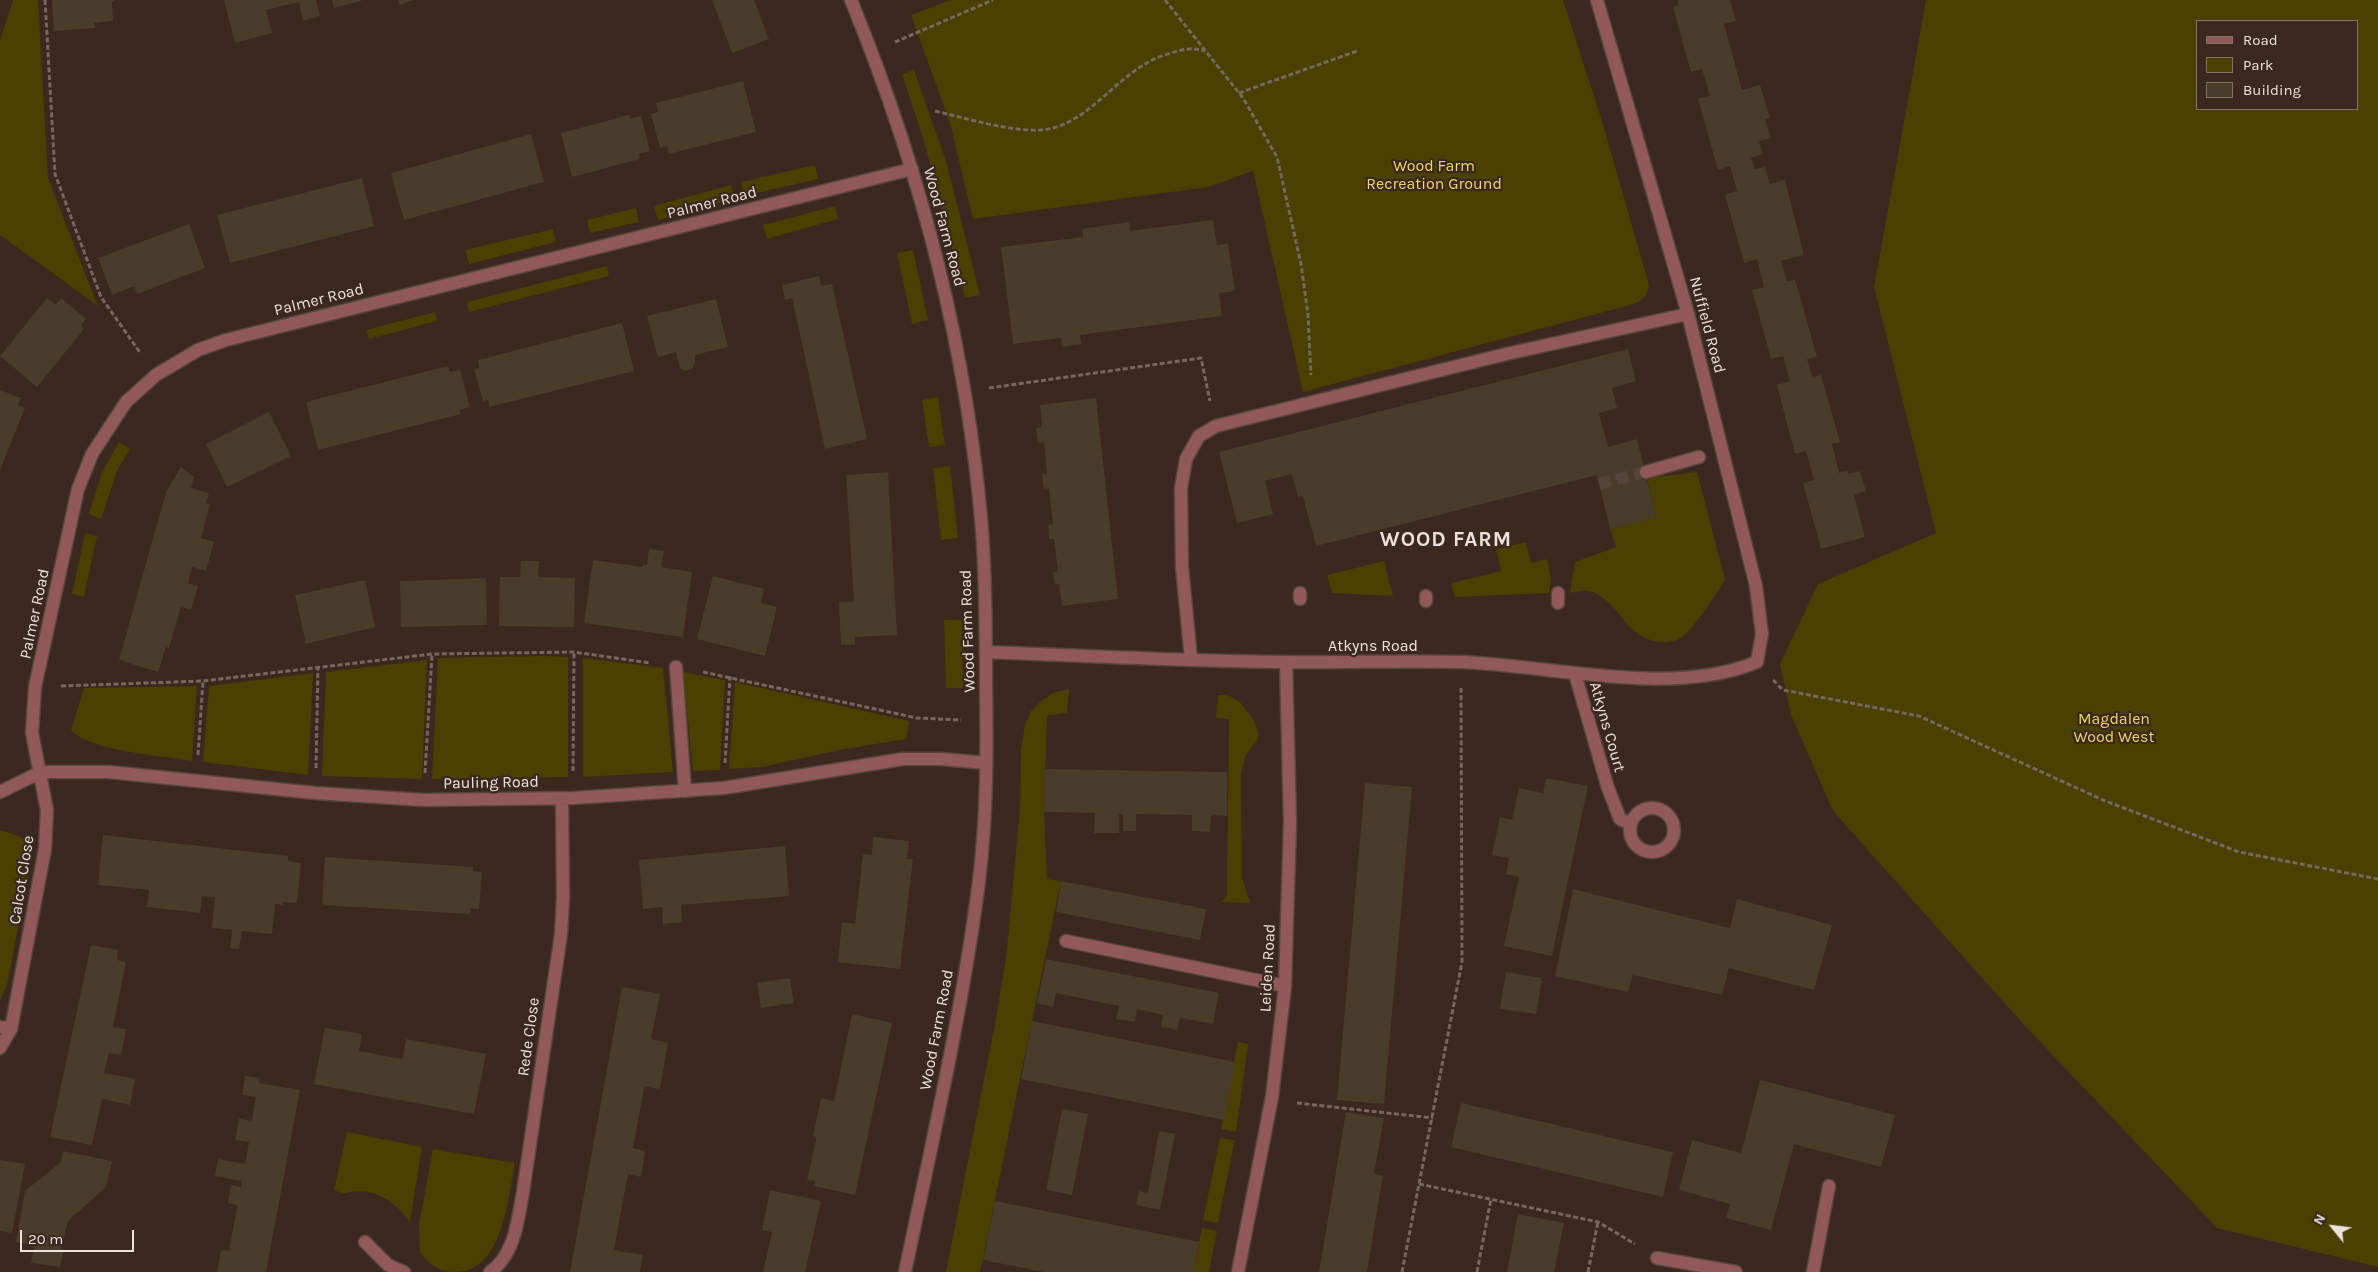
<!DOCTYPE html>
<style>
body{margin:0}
#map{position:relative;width:2378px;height:1272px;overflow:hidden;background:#3b281f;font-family:Karla,sans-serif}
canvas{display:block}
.legend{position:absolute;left:2196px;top:20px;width:162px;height:90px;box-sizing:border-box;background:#3b281f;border:1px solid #83726a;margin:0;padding:6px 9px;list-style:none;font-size:15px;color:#eee1db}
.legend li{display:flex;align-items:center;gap:10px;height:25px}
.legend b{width:25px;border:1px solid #83726a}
.north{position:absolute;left:2308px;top:1202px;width:50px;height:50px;-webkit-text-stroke:4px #3b281f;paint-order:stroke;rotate:299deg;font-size:14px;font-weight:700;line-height:20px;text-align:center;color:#eee1db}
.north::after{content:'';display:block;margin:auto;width:18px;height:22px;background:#eee1db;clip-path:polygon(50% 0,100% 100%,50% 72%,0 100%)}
.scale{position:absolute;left:20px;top:1230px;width:114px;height:22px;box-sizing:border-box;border:2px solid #eee1db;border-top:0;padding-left:6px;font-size:15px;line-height:18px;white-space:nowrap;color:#eee1db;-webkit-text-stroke:4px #3b281f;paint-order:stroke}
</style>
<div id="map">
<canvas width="2378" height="1272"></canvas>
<ul class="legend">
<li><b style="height:6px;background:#91595a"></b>Road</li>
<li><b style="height:14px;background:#494001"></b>Park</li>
<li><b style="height:14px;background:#493c2b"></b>Building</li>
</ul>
<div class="north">N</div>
<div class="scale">20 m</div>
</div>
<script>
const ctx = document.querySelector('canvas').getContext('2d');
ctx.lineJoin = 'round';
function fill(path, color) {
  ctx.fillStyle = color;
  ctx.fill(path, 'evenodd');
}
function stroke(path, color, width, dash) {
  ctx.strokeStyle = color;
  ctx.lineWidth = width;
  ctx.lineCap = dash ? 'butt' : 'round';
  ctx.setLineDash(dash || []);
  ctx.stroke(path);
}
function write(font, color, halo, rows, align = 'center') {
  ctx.font = font + ' Karla,sans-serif';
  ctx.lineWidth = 4.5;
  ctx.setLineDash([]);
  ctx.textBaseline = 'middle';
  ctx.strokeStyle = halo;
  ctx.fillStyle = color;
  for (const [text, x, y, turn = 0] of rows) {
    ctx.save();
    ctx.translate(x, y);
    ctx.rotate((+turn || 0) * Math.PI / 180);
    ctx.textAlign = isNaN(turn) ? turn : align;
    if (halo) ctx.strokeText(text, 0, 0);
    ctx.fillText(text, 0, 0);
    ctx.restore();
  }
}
fill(new Path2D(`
 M13,0h25l10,178 50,128 -98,-71v-194z
 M951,0h612l39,121 47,164c-2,13 -7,16 -19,20l-327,87 -50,-221 -45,16 -235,32 -23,-96 -39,-108z
 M1926,0h452v1267l-161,-39 -192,-202 -192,-215 -42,-96 -11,-51 38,-80 118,-51 -62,-246zM2357,21v88h-160v-88z
 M914,70l32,91 34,134 -15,3 -41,-157 -22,-67z
 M815,165l3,14 -74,17 -3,-14z
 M731,185l4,14 -77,21 -4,-14z
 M835,206l3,13 -71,20 -4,-14z
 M636,208l3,14 -49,11 -3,-13z
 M553,229l3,13 -87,22 -4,-14z
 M913,250l15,70 -16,4 -15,-71z
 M607,266l2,10 -140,36 -2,-10z
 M435,312l2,9 -68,18 -3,-9z
 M938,397l7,48 -16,2 -7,-47z
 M119,442l11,7 -13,22 -16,48 -12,-5 13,-42z
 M950,466l8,72 -17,2 -8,-72z
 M1697,472l28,107c-6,12 -34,53 -44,59 -16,9 -36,3 -49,-9 -13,-13 -24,-33 -43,-38 -6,-1 -14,1 -19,2l5,-31 41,-15 -6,-18 46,-12 -9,-39z
 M85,533l12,3 -13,61 -12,-3z
 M1526,542l5,21 16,-4 4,19 -2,15 -94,4 -4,-14 50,-12 -5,-22z
 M1384,561l9,35 -61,-3 -5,-18z
 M944,620h18l1,68h-17z
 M544,656l24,1v120l-136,2 6,-121z
 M583,658l80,10 10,104 -90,5z
 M427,660l-5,119 -100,-3 4,-104z
 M683,672l42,8 -5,90 -27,1z
 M313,673l-5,102 -105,-13 6,-76z
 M735,682l174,39 -3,18 -67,11 -77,17 -33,2z
 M197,686l-5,75c-28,-5 -103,-10 -121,-31l13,-42z
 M1069,689l-2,24 -20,2 -3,97 3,67 14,2 -81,391h-34l49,-248 11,-66 14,-149 1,-59 4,-26 6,-13 10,-10 12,-8z
 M1218,695h10l12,7 14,18 4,12v7l-12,16 -5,18 1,105 8,25 -28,-1 5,-8 2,-175 -13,-1z
 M0,830c21,6 32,9 31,32l-24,123 -7,15z
 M1238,1042l10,2 -12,88 -15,-3z
 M347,1132l75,15 -12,75c-16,-22 -40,-37 -67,-28l-9,-4z
 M1220,1138l15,2 -17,83 -15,-3z
 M433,1149l82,14c-7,35 -12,109 -60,109 -16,0 -25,-7 -35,-19l-1,-29z
 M1202,1228l15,3 -8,41h-16z`), '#494001');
fill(new Path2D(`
 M52,0h63l-3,2 1,19 -19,2 1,5 -41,3z
 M224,0h92l4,16 -17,5 -4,-19 -33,8 6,23 -37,10z
 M332,0h29v1l-27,7z
 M398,0h16l-14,5z
 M712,0h42l15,39 -37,14z
 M1678,0h52l6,21 -12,3 18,66 18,-5 10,33 -5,1 6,19 -12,3 4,13 -12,4 4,11 10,-2 5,17 15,-4 19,75 -23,6 6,21 8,-3 22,78 -10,2 5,18 9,-2 19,67 -8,2 7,29 8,-3 1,4 12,-3 6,20 -12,4 11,42 -44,12 -18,-66 11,-3 -8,-29 -11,3 -18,-69 13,-4 -7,-25 -12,3 -19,-69 12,-3 -7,-28 -13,4 -19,-68 12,-4 -7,-25 -12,4 -20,-71 12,-3 -8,-27 -11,3 -18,-65 6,-2z
 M743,81l13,51 -87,22 -2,-8 -7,2 -9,-34 7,-2 -2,-9z
 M629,115l1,4 11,-3 9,35 -11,3 1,5 -68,18 -11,-44z
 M531,134l13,48 -140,38 -13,-47z
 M362,178l12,48 -144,37 -13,-48z
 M1213,220l4,25 11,-2 7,48 -16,2 3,23 -142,19 1,9 -19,3 -1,-9 -48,6 -12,-97 82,-10 -1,-8 47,-7 1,9z
 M189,224l16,44 -68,26 -3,-8 -22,9 -14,-37z
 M819,276l2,10 11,-2 35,155 -42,10 -33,-151 -7,2 -3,-15z
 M47,298l9,7 5,-7 25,21 -5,6 3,4 -47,58 -37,-31z
 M716,299l12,48 -33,8v8l-3,6 -6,2 -6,-3 -4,-16 -18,5 -11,-41z
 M622,323l12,48 -145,36 -1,-7 -5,1 -9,-32 5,-1 -1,-8z
 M1628,349l8,32 -24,7 5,20 -18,5 9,34 29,-8 19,78 -46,12 -13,-54 -281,71 -13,-50 -5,1 -6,-23 -27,7 8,33 -36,9 -18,-71z
 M448,366l2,6 10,-2 10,37 -11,3 2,4 -143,36 -12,-48z
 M0,390l21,8 -3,7 7,3 -25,62z
 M1096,398l22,201 -56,7 -3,-22 -4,1 -2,-13 5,-1 -4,-32h-5l-1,-14 5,-1 -4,-36 -5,1 -2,-15h5l-3,-32 -6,1 -2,-15 6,-1 -2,-22z
 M269,412l22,44 -64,31 -21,-43z
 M181,467l13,10 -3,11 18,5 -3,10 4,1 -9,34 13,4 -8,29 -14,-4 -4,16 10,3 -7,24 -10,-3 -12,41 -3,-1 -8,25 -39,-12 47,-168z
 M888,472l9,163 -42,2v8h-14l-2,-43 15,-1 -8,-126z
 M649,549l15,2 -3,16 31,5 -9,65 -99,-14 9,-63 49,7 1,-2h4z
 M521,561h18l-1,16 37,1 -1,49 -75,-1 1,-49h20z
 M713,576l51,13 -3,14 16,4 -12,49 -68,-17z
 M486,578l1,47 -86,2 -1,-46z
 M365,580l10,47 -69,17 -11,-49z
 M1045,769l182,3v44l-16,-1 -1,17 -18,-1v-16l-56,-1v17h-13v-17h-4v19h-25l1,-20 -51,-1z
 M1546,778l42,8 -36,170 -48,-10 15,-69 -13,-3 3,-16 -17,-3 8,-38 12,3 7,-32 24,5z
 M1365,783l47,4 -28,317 -47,-4z
 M103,835l185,21v5l13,2 -4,40 -14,-1v3l-8,-1 -3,30 -30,-3 -3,18 -9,-1 2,-18 -20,-2 3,-30 -13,-2 -2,17 -53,-6 2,-17 -51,-5z
 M873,837l36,4 -2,18h6l-13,110 -62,-7 4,-40 13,2 8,-70 9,1z
 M785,846l4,50 -108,9 1,17 -19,2 -1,-17 -19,2 -4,-49z
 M325,857l148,10v4l9,1 -3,37 -9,-1v6l-148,-9z
 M1061,881l145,28 -6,31 -144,-28z
 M1573,889l157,39 7,-29 95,26 -18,65 -85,-22 -7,27 -89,-20 -5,17 -73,-16z
 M91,945l27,5 -1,10 9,2 -13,65 13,2 -5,26 -12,-2 -5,20 31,6 -5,26 -28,-6 -10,46 -42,-8z
 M1046,959l173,34 -6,31 -33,-6 -3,12 -16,-3 2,-12 -26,-6 -2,13 -19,-3 3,-13 -63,-13 -3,14 -16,-4z
 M1506,972l36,6 -6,36 -36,-5z
 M790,978l4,25 -33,5 -4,-25z
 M622,987l38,7 -9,45 17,4 -8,46 -15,-3 -1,3 -11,59 12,3 -4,26 -13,-3 -14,76 29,5 -3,17h-70z
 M852,1014l40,9 -37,172 -41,-9 1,-5 -8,-1 9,-40v-3l-3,-1 8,-38 13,3z
 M1032,1021l203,41 -11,58 -203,-41z
 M325,1028l37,6 -3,17 44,8 3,-20 80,15 -12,60 -160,-30z
 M245,1076l15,2 -1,5 41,7 -34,182h-49l4,-22 8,1 8,-43v-3l-9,-2 3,-18 10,2 1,-6 -27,-5 3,-17 27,5 4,-22 -14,-2 4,-22 13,3 4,-24 -14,-2z
 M1760,1080l135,35 -14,52 -87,-23 -23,86 -45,-12 4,-14 -51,-14 13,-50 49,13z
 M1461,1103l212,49 -10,45 -212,-50z
 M1062,1109l26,5 -16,81 -26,-5z
 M1346,1112l38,6 -10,56 9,1 -16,97h-48z
 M1159,1131l16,3 -15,76 -24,-5 3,-14 9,2z
 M63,1151l49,10 -6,26 -38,34 -7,28h3l-4,18 -29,-4 3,-18 -18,-3 9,-51 36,-29z
 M0,1160l25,4 -13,69 -12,-2z
 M770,1190l51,11 -16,71h-42l9,-40 -10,-2z
 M995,1201l204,41 -6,30h-149l-61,-12z
 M1518,1214l46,9 -10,49h-47z`), '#493c2b');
stroke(new Path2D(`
 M1599,484l47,-12`), '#56443b', 12, [12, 6]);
const lane = new Path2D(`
 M1191,659l-9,-92 -1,-79 5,-29 13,-23 17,-10 290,-72 182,-40
 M676,667l9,124
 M1608,788l12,31 10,5
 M1630 830a22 22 0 1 1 44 0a22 22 0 1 1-44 0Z
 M1066,941l219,45
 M0,1027l11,2
 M1813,1272l16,-86`);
const street = new Path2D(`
 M851,0c69,169 116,348 131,530 4,51 4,104 4,156 1,65 1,131 -7,195 -17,132 -47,261 -74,391
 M1646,472l53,-15
 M1300,593v6
 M1426,601v-5
 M1558,603v-10
 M986,652c100,4 200,9 299,10 59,1 117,-2 175,0 91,3 210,36 297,0l5,-28 -6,-48 -68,-272 -91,-314
 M1575,674l33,114
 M0,792l41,-20h68l206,21 109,7 150,-2 150,-10 179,-29h38l45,4
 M0,1048l11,-19 34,-180 2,-39 -15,-77 3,-46 43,-198 14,-35 34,-52 30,-27 42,-25 28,-10 686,-171
 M365,1242l23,23 16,7
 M1657,1258l79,14
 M490,1272c25,-17 28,-53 33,-80l38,-258 2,-35 -1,-101
 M1238,1272l34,-175 13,-111 5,-163 -4,-161`);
stroke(lane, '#58463d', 15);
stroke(street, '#58463d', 15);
stroke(new Path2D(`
 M45,0l10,174 46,123 40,57
 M1165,0l78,98 34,59 24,107 7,51 3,60
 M895,42l98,-42
 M1239,93l118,-42
 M935,111c30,7 76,21 106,19 51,-4 78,-64 130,-77 12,-4 22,-6 34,-2
 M989,388l212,-30 9,43
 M703,672l214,46 44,2
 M1773,680l10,10 136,26 184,84 136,52 139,27
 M61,686l142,-5 229,-27 142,-2 76,11
 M198,755l5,-74
 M725,763l5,-87
 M316,768l2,-102
 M573,771l1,-119
 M425,773l7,-119
 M1297,1103l136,15
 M1419,1184l179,38 37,22
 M1402,1272l60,-310 -1,-274
 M1477,1272l14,-73
 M1588,1272l10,-50`), '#78675f', 3, [5, 2.5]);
stroke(lane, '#91595a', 12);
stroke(street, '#91595a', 12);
write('16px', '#ebd666', '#3b281f', [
 ["Wood Farm",1434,166],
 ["Recreation Ground",1434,184],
 ["Magdalen",2114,719],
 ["Wood West",2114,737]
]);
write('16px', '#eee1db', '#3b281f', [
 ["Palmer Road",712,203,-14],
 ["Wood Farm Road",944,227,75],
 ["Palmer Road",319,300,-14],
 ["Nuffield Road",1707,325,75],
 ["Palmer Road",35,614,-78],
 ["Wood Farm Road",968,631,-92],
 ["Atkyns Road",1373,646],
 ["Atkyns Court",1607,727,74],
 ["Pauling Road",491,783,-1],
 ["Calcot Close",22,880,-81],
 ["Leiden Road",1268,968,-87],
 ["Wood Farm Road",937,1030,-79],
 ["Rede Close",529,1037,-82]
]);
ctx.letterSpacing = '1px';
write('bold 21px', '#eee1db', '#3b281f', [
 ["WOOD FARM",1446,540]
]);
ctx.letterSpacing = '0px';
</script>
